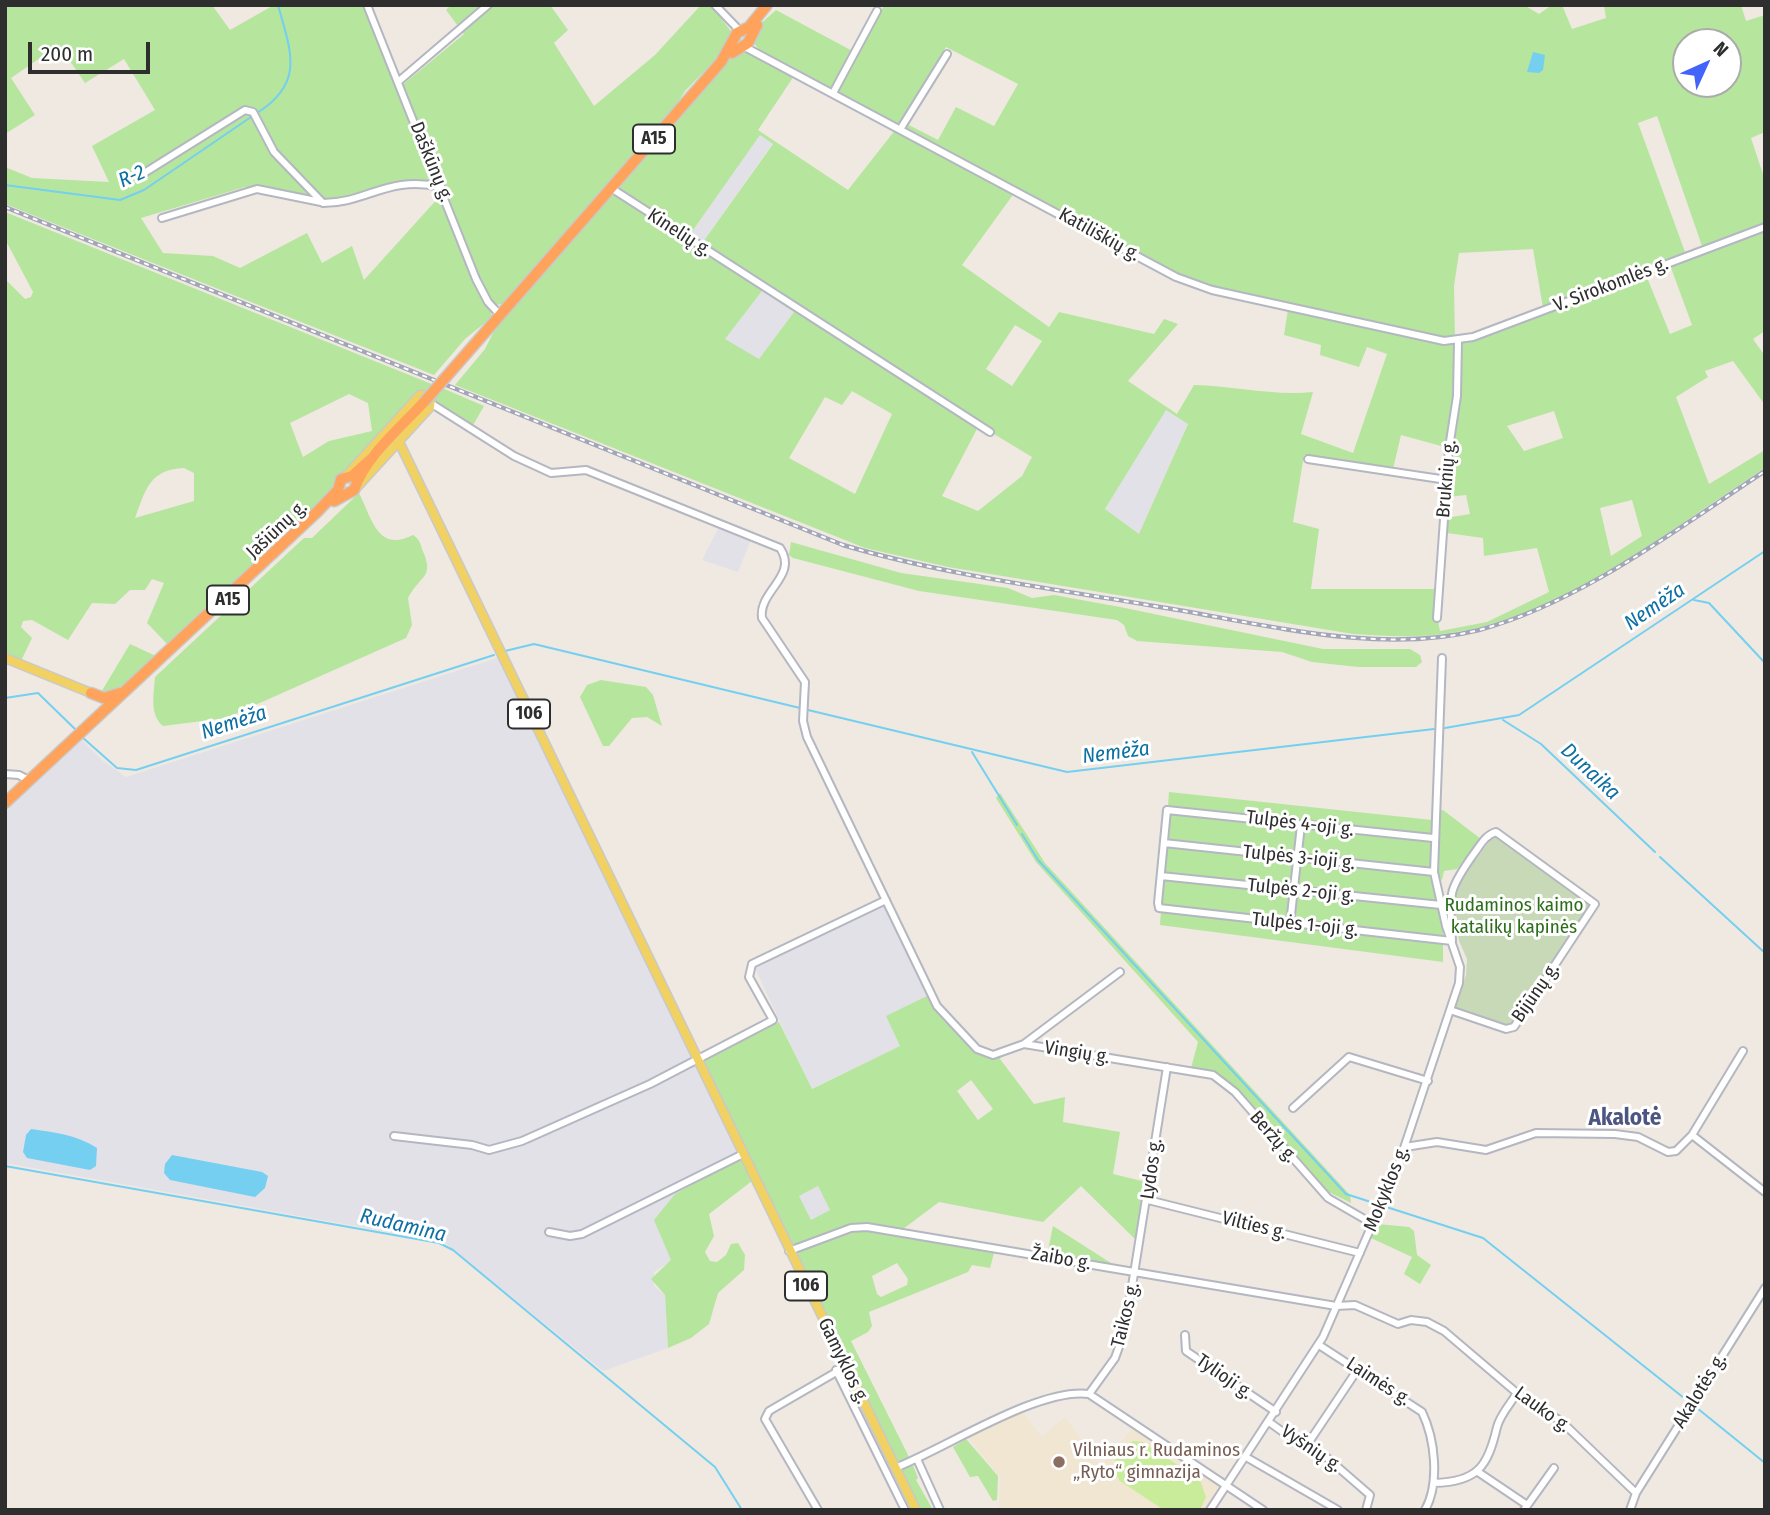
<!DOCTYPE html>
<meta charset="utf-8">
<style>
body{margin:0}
#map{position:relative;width:1770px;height:1515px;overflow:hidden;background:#efe9e1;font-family:"Fira Sans Condensed",sans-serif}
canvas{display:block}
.frame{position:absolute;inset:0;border:7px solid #2e2e2e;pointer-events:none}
.north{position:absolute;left:1672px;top:28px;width:70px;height:70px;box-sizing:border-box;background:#fff;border:2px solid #ababab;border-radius:50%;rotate:45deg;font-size:19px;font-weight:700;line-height:28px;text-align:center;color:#2e2e2e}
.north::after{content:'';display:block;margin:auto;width:24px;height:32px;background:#4264fb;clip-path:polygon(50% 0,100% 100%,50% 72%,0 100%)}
.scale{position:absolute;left:28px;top:42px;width:122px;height:32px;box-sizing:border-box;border:4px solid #2e2e2e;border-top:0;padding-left:9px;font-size:21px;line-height:24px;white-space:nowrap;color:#2e2e2e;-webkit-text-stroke:5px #fff;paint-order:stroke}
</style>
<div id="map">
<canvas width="1770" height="1515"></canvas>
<div class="frame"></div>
<div class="north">N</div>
<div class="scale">200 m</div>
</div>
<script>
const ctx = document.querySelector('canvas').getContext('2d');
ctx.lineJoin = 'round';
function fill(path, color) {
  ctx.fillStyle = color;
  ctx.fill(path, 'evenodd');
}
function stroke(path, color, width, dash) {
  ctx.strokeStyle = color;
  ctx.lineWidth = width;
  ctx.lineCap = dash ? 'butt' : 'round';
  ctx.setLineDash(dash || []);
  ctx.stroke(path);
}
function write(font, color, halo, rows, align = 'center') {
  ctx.font = font + ' "Fira Sans Condensed",sans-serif';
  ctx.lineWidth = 6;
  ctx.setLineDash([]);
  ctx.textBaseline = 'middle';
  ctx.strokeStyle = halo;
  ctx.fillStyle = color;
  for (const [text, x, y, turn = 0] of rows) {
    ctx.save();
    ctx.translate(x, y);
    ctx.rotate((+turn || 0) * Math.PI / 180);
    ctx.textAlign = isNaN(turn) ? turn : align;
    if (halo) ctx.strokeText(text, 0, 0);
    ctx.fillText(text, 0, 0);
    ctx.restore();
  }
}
fill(new Path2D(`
 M760,134l13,9 -70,99 -13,-8z
 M762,291l32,21 -35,48 -35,-21z
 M1166,409l22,14 -48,112 -35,-26z
 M722,521l32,11 -16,40 -36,-12z
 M500,657l240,501 -65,36 -4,67 -17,11v14l11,9 3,53 -65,23 -159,-129 -439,-79v-352l77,-71 20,20 24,17z
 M884,904l45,91 -28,51 -90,43 -56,-121z
 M818,1186l13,25 -20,9 -13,-24z`), '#e3e1e8');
fill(new Path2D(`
 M1022,1411l20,26 23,-20 36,49 33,-40 87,58 1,5 -15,21h-151l-4,-3 -53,3 1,-33 -32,-40z`), '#f0e6d1');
fill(new Path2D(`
 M5,5h207l18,25 44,-25h90l36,82 64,-53 -18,-24 5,-5h99l18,25 -14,13 40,63 61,-51 46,-50h10l22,29 -2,10 -46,47 -10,16 -172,197 -9,1 -4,5 2,7 -27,22 -31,36 -429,-171v-37l27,11 77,4 -17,-36 63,-36 -31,-51 -39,24 -26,-38 -48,33 24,37 -30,19zM416,179l16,3 8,14 -76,84 -12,-34 -30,17 -15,-30 -67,35 -27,-12 -50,-3 -22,-35 104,-31 29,2 51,12z
 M884,5h640l15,9 13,-9h10l10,24 34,-11 -2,-13h137l5,16 19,-6v117l-14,6 14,42v45l-222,83 -10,-59 -74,4 -5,33 1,53 -246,-52 -33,-12 -414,-222 -9,-11 4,-15 19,-17 82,44zM1686,42h42v42h-42zM946,47l72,37 -24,42 -38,-19 -18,33 -37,-19zM1657,116l45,130 -17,6 -47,-129z
 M738,50h9l7,7 40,19 -36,54 90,60 48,-61 119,63 -53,73 87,62 10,-15 95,22 10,-15 14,5 -50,57 49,33 17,-29c40,1 80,11 119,7l-12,42 52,19 34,-99 -20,-7 -8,20 -39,-12 1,-10 -37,-10 4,-26 162,34 44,-13 152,-55 24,59 22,-9 -22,-60 95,-35v101l-12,8 12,17v49l-32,-44 -28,10 3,6 -32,20 33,87 56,-34v18c-95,61 -202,149 -315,165 -33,5 -64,3 -97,1l-405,-67 -83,-19 -410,-163 30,-36 11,-22zM760,135l13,9 -70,98 -12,-9zM762,291l32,21 -35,47 -34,-20zM1015,325l27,16 -30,45 -26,-17zM852,391l40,23 -37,80 -66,-36 36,-61 17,8zM1166,410l22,14 -49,110 -34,-25zM1554,411l9,27 -39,13 -17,-25zM979,425l53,32 -10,19 -44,35 -36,-15zM1401,435l51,14 -4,48 18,-2 4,19 -24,4 1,15 36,5 1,18 53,-8 12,44 -62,30 -47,9 -4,-19 1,-23h-126l8,-60 -26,-7 11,-67 89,14zM1632,500l10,36 -31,20 -11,-48z
 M5,212l429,173 -5,5 -11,1 -71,77 -11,19 -167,159 -22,-23 17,-40 -12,-4 -7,11h-15l-15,14 -23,-1 -24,37 -36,-20 -9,1 -2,6 11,11 -11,23 -16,-7v-375l20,20 6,-2 2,-5 -28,-53zM349,394l19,9 4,28 -43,10 -26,16 -13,-34zM184,468l10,5v28l-59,17c11,-29 14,-48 49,-50z
 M442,388l42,18 -12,21 -36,-23 -2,-7z
 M359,493c13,26 19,60 54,42 6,4 7,7 9,14 13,29 -1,25 -14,49l4,27 -6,13 -180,80 -63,8c-14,-12 -9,-32 -8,-49l149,-139h8z
 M791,542l110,31 107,15 24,10 22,-3 66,12 203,42h87l10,6 2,7 -6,5h-58l-46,-5 -30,-10 -145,-11 -9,-5 -4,-11 -7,-5 -198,-29 -126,-33 -4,-3z
 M130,644l28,13 -38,33 -20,4z
 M601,680l45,7 7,8 9,31 -15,-9 -15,1 -23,28h-6l-23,-49 7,-12z
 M1169,792l263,28v54l11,49v39l-283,-37z
 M1000,793l45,70 305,332 1,8 -32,-16 -93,-106 -8,-6 -27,-7 7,-26 -162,-180 -40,-64z
 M1443,810l38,29 -24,30 -13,2 -2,9 -3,-3 -1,-66z
 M929,995c9,16 38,56 56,61 6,2 12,0 17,-1l-2,4 34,45 31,-7 -2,25 57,10 -7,42 37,9 -11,60 -58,-57 -38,36 -104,-20 -36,27 -39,-5 -72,22 -88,-185 75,-39 33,67 88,-43 -14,-30zM971,1080l22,29 -15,11 -21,-29zM818,1186l12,24 -19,10 -12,-24z
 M740,1158l12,23 -43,33 5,22 -9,16 5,9 7,1 9,-7 5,-11 7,-1 7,12 -1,15 -26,23 -9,31 -18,14 -23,10 -3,-53 -14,-16 20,-19 -17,-40 21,-26z
 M1378,1224l31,3 5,4 3,24 14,10 -11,19 -16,-10 8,-17 -41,-19z
 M1053,1226l61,39 -67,-10z
 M864,1229l130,24 -4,15 -18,-3 -4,7 -99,40 3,14 -4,6 -17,9 59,118 -11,4 -103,-207 2,-5zM897,1263l11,16 -1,6 -26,12 -4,-3 -5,-18z
 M966,1439l32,37 -1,24 -4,1 -15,-25 -8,1 -17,-30z
 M912,1463l6,15 -2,2 17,30h-13l-20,-42z`), '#b6e59e');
fill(new Path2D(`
 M1495,834l97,69 -78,120 -9,4 -50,-20 11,-32 1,-16 -8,-18 -7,-50z`), '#c8d9b8');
fill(new Path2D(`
 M1133,1441l10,1 57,38 6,17 -6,13h-36l-44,-29 -6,-9 2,-20z`), '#c9ec9a');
fill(new Path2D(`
 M1533,52l12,3 -2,15 -4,3 -12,-1z
 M31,1129c23,3 46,6 66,19l-1,18 -6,4 -63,-12 -4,-6 3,-17z
 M172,1155l90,17 6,4 -3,12 -10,9 -85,-17 -6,-7 1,-9z`), '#75cff0');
stroke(new Path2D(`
 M257,113c48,-30 34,-61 21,-108
 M5,185l115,15 24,-10 107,-73
 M1694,600l15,3 56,60
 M505,651l29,-7 266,64
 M5,698l33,-5 38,37
 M808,710l259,62 367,-43
 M1503,720l38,24 114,108
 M1445,728l74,-13 246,-164
 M82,737l35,31 19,2 358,-115
 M972,752l45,73
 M1022,834l16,26 308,334 137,44 206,164
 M1660,857l105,96
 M5,1166l434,77 14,7 262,217 27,43
 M1697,1408l68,55`), '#75cff0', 2);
const minor = new Path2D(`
 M367,5l109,274 12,23 12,13
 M715,5l25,26
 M743,46l433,231 36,13 232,51 29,-4 292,-110
 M399,81l89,-76
 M833,93l44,-82
 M901,128l46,-74
 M141,175l104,-65 8,2 21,40 49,51c44,0 65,-28 118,-16
 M611,188l379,244
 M162,218l95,-29 64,13
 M432,404l82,52 37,17 35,-3 194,78c19,28 -22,43 -18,70l43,64 -2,39 4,16 130,269 40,43 16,6 31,-11 96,-72
 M1308,459l139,21
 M1437,618l12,-170 8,-52 1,-55
 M5,774l14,1 11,6
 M1433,838l-266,-28 -9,93 1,5 293,33c-2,-46 -6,-48 21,-86 7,-9 12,-20 23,-23l99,72 -81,123 -8,2 -56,-19
 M1164,843l270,29
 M1161,876l280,29
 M1290,924l11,-99
 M1024,1044l189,31 22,17 93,106 45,26
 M1743,1051l-51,84 73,57
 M1167,1067l-42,263 -10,28 -26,36 174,116
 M1293,1108l56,-51 79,24
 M394,1136l78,9 17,5 33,-9 128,-57 123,-64 -24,-43 3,-13 134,-64
 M1405,1147l32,-5 49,8 50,-17 79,1 23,3 30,15 8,-1 16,-16
 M1148,1200l212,53
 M549,1232l21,4 12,-2 161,-80
 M789,1251l62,-23 16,-1 469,79 19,-1 43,19 13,-4 16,2 17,9 73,62 45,29 74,71
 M1185,1335l1,16 90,61
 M1319,1345l103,67c13,27 18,71 3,98
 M836,1370l69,140
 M1269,1422l32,23 24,11 45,39 -4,15
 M1305,1448l53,-79
 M1246,1457l92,53
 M917,1459l23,51
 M895,1468c51,-20 144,-81 194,-74
 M1478,1472l49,33
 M1434,1483c44,-1 54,-17 63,-56 3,-12 14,-24 20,-34
 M818,1510l-53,-91 4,-8 76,-44
 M1210,1510l113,-173 76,-174 60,-180 1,-16 -14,-41 -12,-54 8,-214
 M1524,1510l30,-42
 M1630,1510l6,-17 129,-205`);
const major = new Path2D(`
 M399,442l517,1068
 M345,477l75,-82 11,1 -1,11 -74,81
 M5,658l86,35`);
const highway = new Path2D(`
 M732,53l16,-10 9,-18
 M446,377l275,-315 16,-29 12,-6 18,-22
 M334,501l20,-11c12,-34 45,-61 70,-88
 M91,693l13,5 16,-5
 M5,803l312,-291 21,-22 3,-11 11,-3 21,-19`);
stroke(minor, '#b4b7c1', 10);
stroke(major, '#c9c9c9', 11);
stroke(highway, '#c9c9c9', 13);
stroke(minor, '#fff', 6);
stroke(major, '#f2d163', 8);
stroke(highway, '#ffa35c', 10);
const rail = new Path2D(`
 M5,207l838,338c101,30 207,43 311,61 103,16 222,50 325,24 101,-27 199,-102 286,-159`);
stroke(rail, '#a3a6b8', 4.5);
stroke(rail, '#fff', 2, [5]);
const highwayBridge = new Path2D(`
 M424,402l22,-25`);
stroke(highwayBridge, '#c9c9c9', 13, []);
stroke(highwayBridge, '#ffa35c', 10);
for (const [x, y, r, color] of [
 [1059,1462,7,"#8d6e63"]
]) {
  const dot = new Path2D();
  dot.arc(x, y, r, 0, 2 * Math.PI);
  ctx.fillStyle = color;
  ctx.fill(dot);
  stroke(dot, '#fff', 2.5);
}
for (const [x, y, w] of [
 [654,139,42],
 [228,600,42],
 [529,714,42],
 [806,1286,42]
]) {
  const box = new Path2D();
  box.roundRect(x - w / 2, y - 14.5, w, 29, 5);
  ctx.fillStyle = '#fff';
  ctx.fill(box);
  stroke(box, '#2e2e2e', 2);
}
write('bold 18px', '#2e2e2e', null, [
 ["A15",654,139],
 ["A15",228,600],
 ["106",529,714],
 ["106",806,1286]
]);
write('19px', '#2e2e2e', '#fff', [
 ["Daškūnų g.",431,162,68],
 ["Kinelių g.",679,233,33],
 ["Katiliškių g.",1099,235,29],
 ["V. Sirokomlės g.",1611,285,-21],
 ["Bruknių g.",1447,479,-85],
 ["Jašiūnų g.",277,530,-43],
 ["Tulpės 4-oji g.",1300,824,7],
 ["Tulpės 3-ioji g.",1299,858,6],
 ["Tulpės 2-oji g.",1301,891,6],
 ["Tulpės 1-oji g.",1305,925,6],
 ["Bijūnų g.",1536,993,-55],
 ["Vingių g.",1077,1053,9],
 ["Beržų g.",1273,1137,49],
 ["Lydos g.",1152,1169,-82],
 ["Mokyklos g.",1387,1189,-68],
 ["Vilties g.",1254,1226,14],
 ["Žaibo g.",1061,1259,10],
 ["Taikos g.",1126,1315,-76],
 ["Gamyklos g.",843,1361,64],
 ["Tylioji g.",1224,1377,35],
 ["Laimės g.",1378,1382,33],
 ["Akalotės g.",1700,1391,-58],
 ["Lauko g.",1542,1410,36],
 ["Vyšnių g.",1311,1449,34]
]);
write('19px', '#2c6e1b', '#fff', [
 ["Rudaminos kaimo",1514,906],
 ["katalikų kapinės",1514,928]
]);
write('19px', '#785e54', '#fff', [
 ["Vilniaus r. Rudaminos",1073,1451],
 ["„Ryto“ gimnazija",1073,1473]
], 'left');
write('italic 21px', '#0d6fa3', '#fff', [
 ["R-2",132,177,-24],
 ["Nemėža",1655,607,-34],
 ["Nemėža",234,723,-18],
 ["Nemėža",1116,753,-7],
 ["Dunaika",1590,772,43],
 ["Rudamina",403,1226,13]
]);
write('bold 23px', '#4d5680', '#fff', [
 ["Akalotė",1625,1119]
]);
</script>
